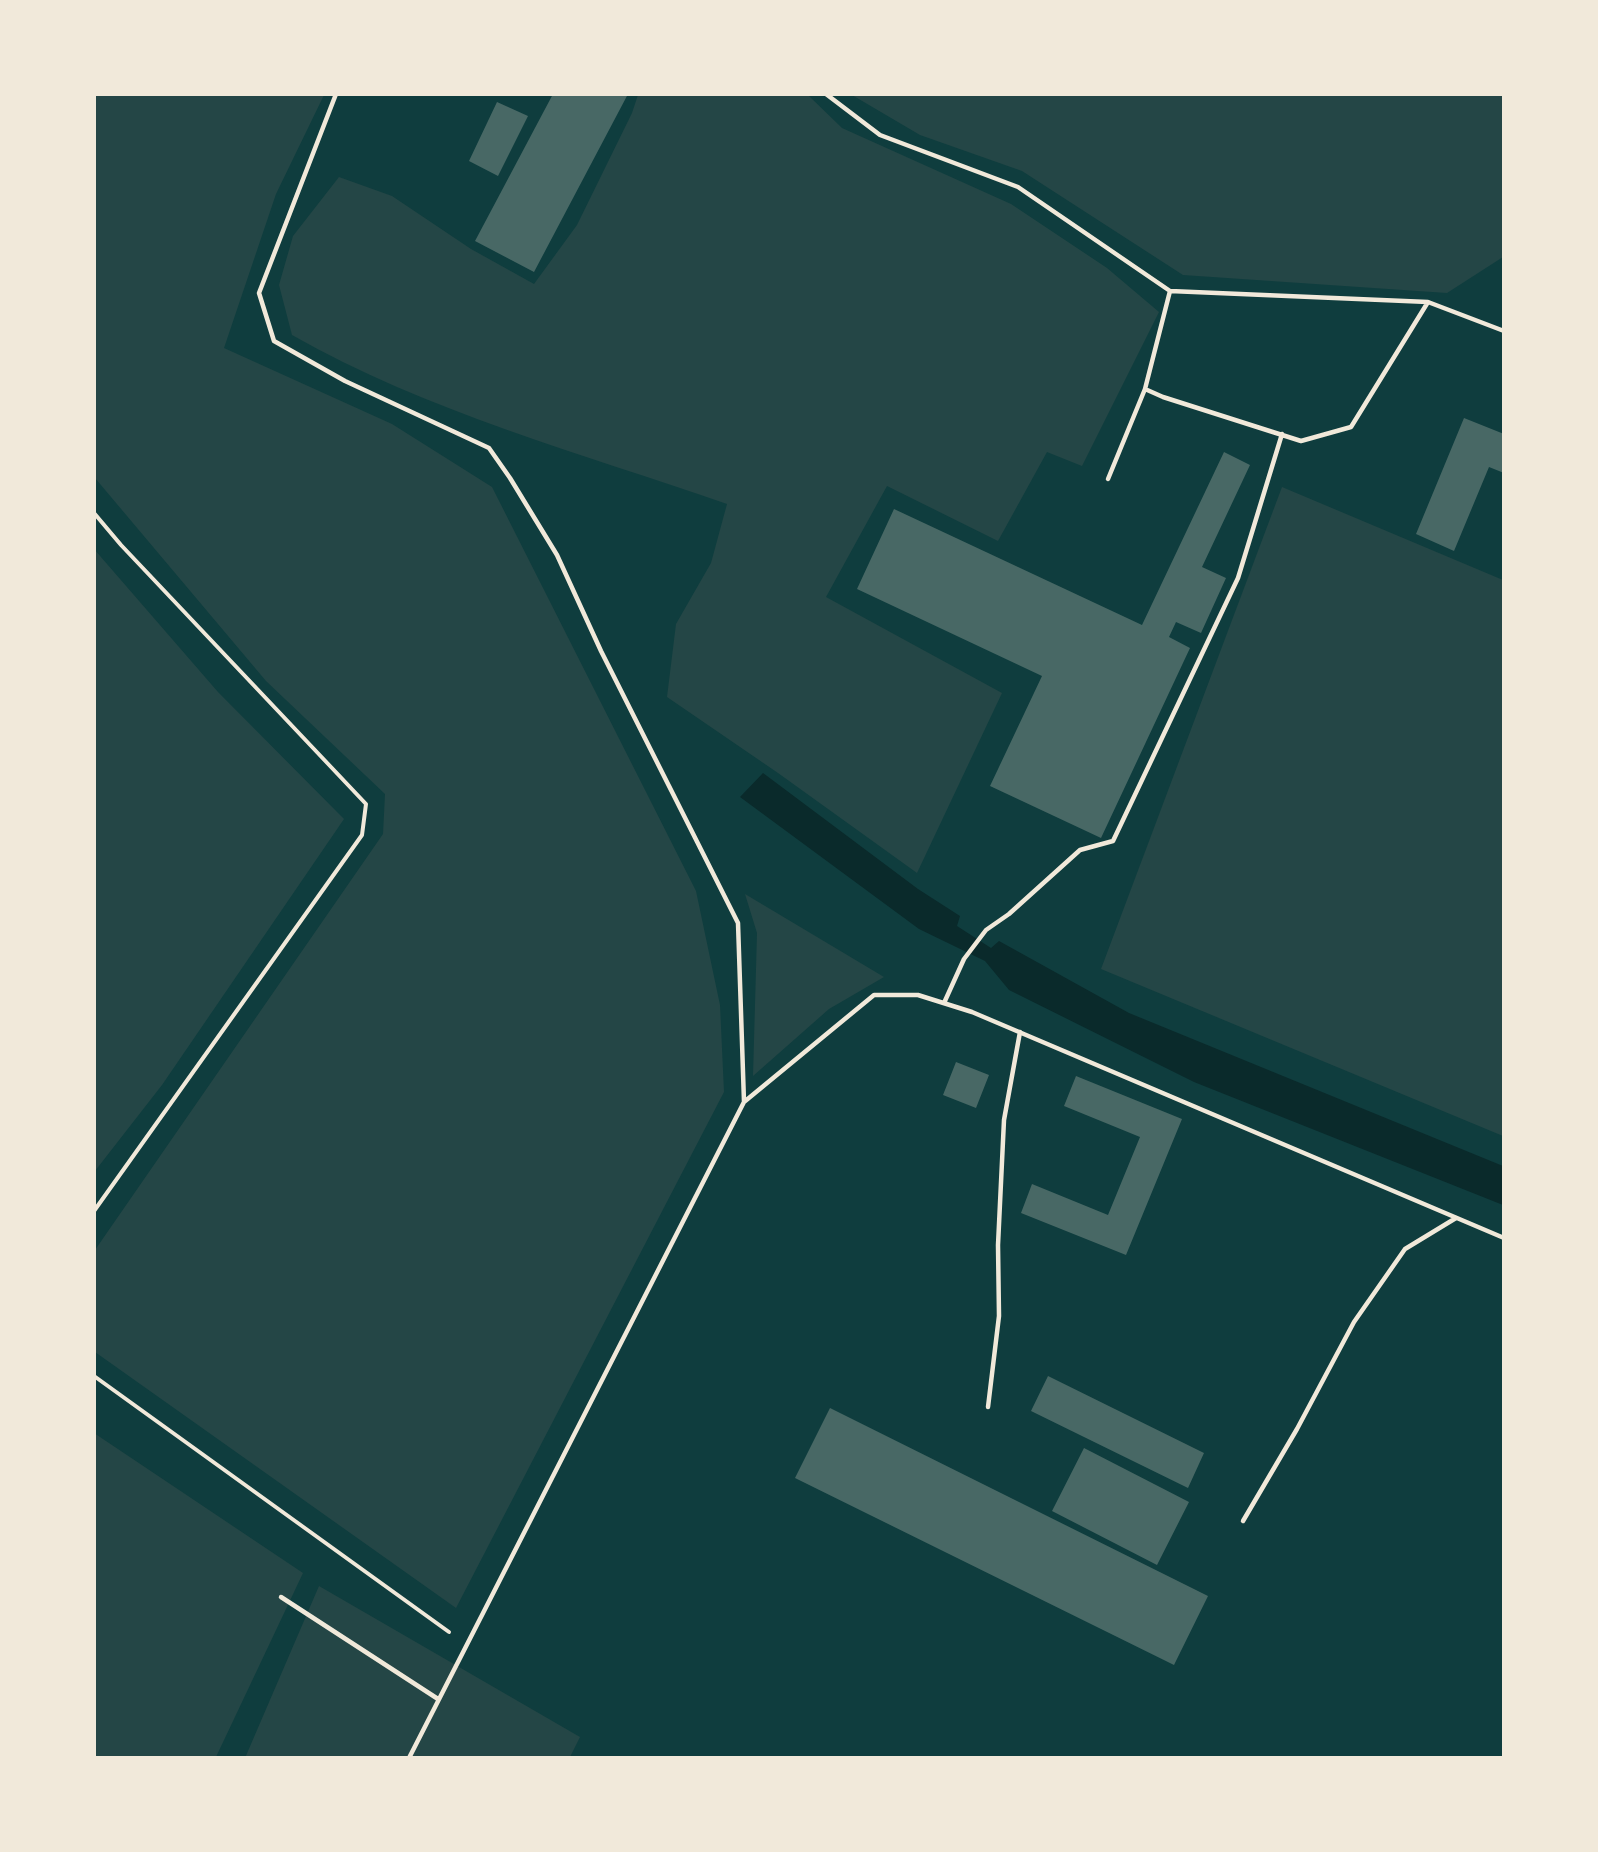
<!DOCTYPE html>
<style>
body{margin:0}
#map{position:relative;width:1598px;height:1852px;overflow:hidden;background:#0f3d3e;font-family:Figtree,sans-serif}
canvas{display:block}
.frame{position:absolute;inset:0;border:96px solid #f1e9da;pointer-events:none}
</style>
<div id="map">
<canvas width="1598" height="1852"></canvas>
<div class="frame"></div>
</div>
<script>
const ctx = document.querySelector('canvas').getContext('2d');
ctx.lineJoin = 'round';
function fill(path, color) {
  ctx.fillStyle = color;
  ctx.fill(path, 'evenodd');
}
function stroke(path, color, width, dash) {
  ctx.strokeStyle = color;
  ctx.lineWidth = width;
  ctx.lineCap = dash ? 'butt' : 'round';
  ctx.setLineDash(dash || []);
  ctx.stroke(path);
}
fill(new Path2D(`
 M95,94l229,1 -48,99 -52,154 168,76 100,63 204,404 24,114 4,87 -268,516 -361,-256v-102l288,-416 2,-40 -119,-113 -171,-203z
 M808,95l34,33 169,76 96,64 52,44 -77,154 -35,-14 -49,89 -111,-55 -61,111 176,96 -85,180 -139,-100 -111,-76 9,-73 35,-61 16,-59c-146,-51 -300,-92 -435,-169l-13,-50 14,-49 46,-59 53,19 79,53 63,35 43,-59 55,-112 6,-18z
 M852,95h651v162l-56,36 -264,-18 -161,-104 -102,-36z
 M1282,487l221,93v556l-402,-167z
 M94,549l124,143 126,127 -182,266 -67,86z
 M745,894l139,83 -55,32 -76,67 4,-143z
 M94,1433l209,140 -87,184h-121z
 M319,1586l261,151 -10,20 -325,1z`), '#244646');
fill(new Path2D(`
 M763,773l155,116 42,27 -3,10 34,22 8,-7 130,72 374,153v39l-309,-123 -185,-92 -24,-29 -66,-32 -179,-132z`), '#0a2a2b');
fill(new Path2D(`
 M553,94h75l-94,178 -59,-31z
 M497,102l31,14 -30,60 -29,-15z
 M1464,418l40,16v39l-15,-6 -35,84 -38,-17z
 M1224,452l26,13 -48,102 24,11 -25,55 -25,-11 -7,15 21,11 -89,190 -111,-52 52,-110 -185,-87 37,-80 248,116z
 M956,1062l33,13 -13,33 -33,-13z
 M1076,1076l106,43 -56,136 -105,-42 11,-29 76,31 32,-78 -76,-31z
 M1048,1376l156,77 -16,35 -157,-77z
 M830,1408l378,188 -34,69 -379,-187z
 M1084,1448l105,54 -32,63 -105,-54z`), '#486865');
stroke(new Path2D(`
 M94,513l27,32 245,259 -4,31 -268,376
 M94,1376l355,256`), '#f1e9da', 4);
stroke(new Path2D(`
 M336,94l-77,199 15,48 71,40 144,67 21,30 47,77 44,96 137,272 6,179
 M826,94l54,41 138,52 152,104 258,11 76,29
 M1170,291l-25,98 18,8 138,44 50,-14 77,-125
 M1108,479l37,-90
 M944,1003l20,-44 22,-29 23,-16 71,-64 33,-9 125,-263 44,-144
 M988,1407l11,-91 -1,-71 6,-125 16,-88
 M1243,1521l54,-92 57,-107 51,-73 51,-31
 M281,1597l157,102
 M409,1758l335,-656 130,-107h44l54,17 532,226`), '#f1e9da', 4.5);
</script>
